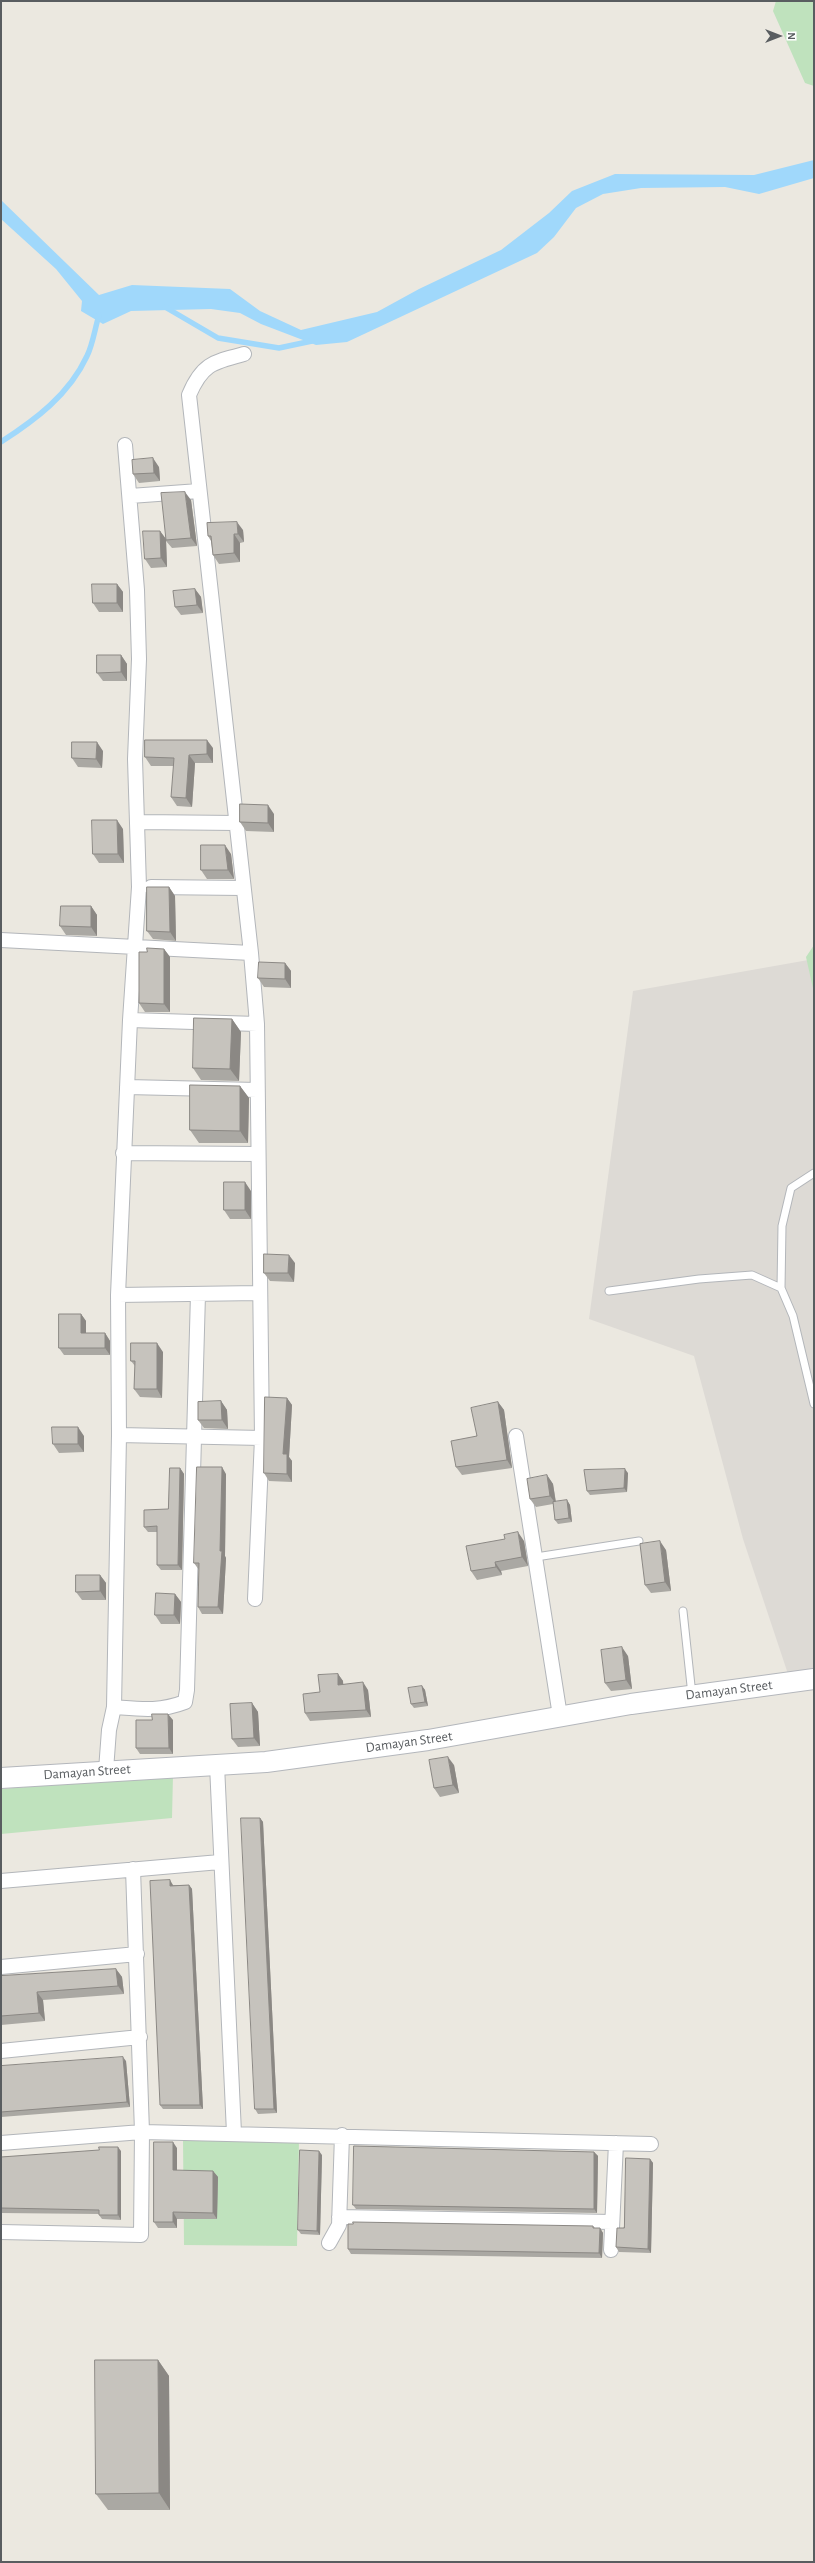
<!DOCTYPE html>
<style>
body{margin:0}
#map{position:relative;width:815px;height:2563px;overflow:hidden;background:#ebe8e0;font-family:"Alegreya Sans",sans-serif}
canvas{display:block}
.frame{position:absolute;inset:0;border:2px solid #595d60;pointer-events:none}
.north{position:absolute;left:759px;top:16px;width:40px;height:40px;-webkit-text-stroke:3px #fff;paint-order:stroke;rotate:90deg;font-size:11px;font-weight:700;line-height:16px;text-align:center;color:#595d60}
.north::after{content:'';display:block;margin:auto;width:14px;height:18px;background:#595d60;clip-path:polygon(50% 0,100% 100%,50% 72%,0 100%)}
</style>
<div id="map">
<canvas width="815" height="2563"></canvas>
<div class="frame"></div>
<div class="north">N</div>
</div>
<script>
const ctx = document.querySelector('canvas').getContext('2d');
ctx.lineJoin = 'round';
function fill(path, color) {
  ctx.fillStyle = color;
  ctx.fill(path, 'evenodd');
}
function stroke(path, color, width, dash) {
  ctx.strokeStyle = color;
  ctx.lineWidth = width;
  ctx.lineCap = dash ? 'butt' : 'round';
  ctx.setLineDash(dash || []);
  ctx.stroke(path);
}
function write(font, color, halo, rows, align = 'center') {
  ctx.font = font + ' "Alegreya Sans",sans-serif';
  ctx.lineWidth = 3;
  ctx.setLineDash([]);
  ctx.textBaseline = 'middle';
  ctx.strokeStyle = halo;
  ctx.fillStyle = color;
  for (const [text, x, y, turn = 0] of rows) {
    ctx.save();
    ctx.translate(x, y);
    ctx.rotate((+turn || 0) * Math.PI / 180);
    ctx.textAlign = isNaN(turn) ? turn : align;
    if (halo) ctx.strokeText(text, 0, 0);
    ctx.fillText(text, 0, 0);
    ctx.restore();
  }
}
fill(new Path2D(`
 M814,959v720l-23,4 -48,-144 -49,-183 -105,-37 44,-328z`), '#dddad5');
fill(new Path2D(`
 M776,1h38v85l-9,-3 -32,-72z
 M814,945v48l-8,-36z
 M173,1775l-1,43 -171,16v-45z
 M183,2139l116,1 -2,106 -113,-1z`), '#bfe2bd');
fill(new Path2D(`
 M814,160v18l-55,16 -34,-7 -84,1 -38,6 -27,14 -22,29 -17,16 -190,89 -31,3 -55,-21 -21,-11 -29,-4 -80,2 -28,13 -22,-13 1,-10 -26,-32 -55,-50v-19l98,95 33,-10 98,4 30,22 41,19 76,-18 42,-23 82,-39 48,-37 23,-22 43,-17 139,1z`), '#a0d8fb');
stroke(new Path2D(`
 M165,307l53,31 61,10 33,-7
 M1,442c34,-22 68,-47 86,-86 6,-12 8,-28 12,-41`), '#a0d8fb', 5.5);
const lane = new Path2D(`
 M781,1288l1,-62 9,-38 23,-15
 M609,1291l90,-12 53,-4 29,13 12,28 21,88
 M536,1557l103,-16
 M683,1611l9,84`);
const street = new Path2D(`
 M244,354c-31,8 -42,10 -55,41l62,558 6,71 5,414 -7,161
 M130,496l69,-5
 M139,822l97,1
 M151,887l92,1
 M1,940l250,13
 M130,1020l127,4
 M127,1087l130,3
 M123,1153l135,1
 M118,1295l141,-2
 M119,1435l143,3
 M516,1436l44,280
 M114,1707c26,2 45,5 71,-5l2,-12 11,-396
 M217,1765l17,368
 M106,1770l3,-40 5,-23 5,-272 -1,-140 12,-275 9,-133 -4,-128 4,-100 -2,-69 -12,-145
 M1,1881l219,-19
 M1,1967l136,-13
 M1,2051l139,-14
 M1,2143l141,-11 509,12
 M339,2217l273,5
 M1,2232l140,3 1,-103 -9,-263
 M329,2243l10,-18 3,-90
 M611,2250l5,-107`);
const secondary = new Path2D(`
 M1,1778l265,-16 162,-22 203,-36 183,-25`);
stroke(lane, '#b3b6ba', 9);
stroke(street, '#b3b6ba', 16);
stroke(secondary, '#b4b7bc', 22);
stroke(lane, '#fff', 7);
stroke(street, '#fff', 14);
stroke(secondary, '#fff', 20);
fill(new Path2D(`
 M159,467l1,14 -21,2 -6,-9z
 M191,500l6,46 -25,2 -6,-7 1,26 -16,1 -6,-9 15,-28 5,7z
 M243,530l1,12 -4,1v19l-21,2 -6,-9 -2,-14 -3,-5z
 M117,584l6,8v20h-24l-6,-9z
 M195,589l6,8 2,16 -22,2 -6,-8z
 M121,655l6,9v17h-24l-6,-8z
 M213,748v15h-18l-3,44 -15,-1 -6,-9 3,-31h-23l-6,-9z
 M103,751l-1,17 -24,-1 -6,-9z
 M274,814v18l-28,-1 -6,-9z
 M123,829l1,34h-25l-6,-9z
 M231,854l3,25h-27l-6,-9z
 M169,887l6,9 1,45 -23,-2 -6,-8z
 M91,906l6,9v21l-31,-1 -6,-9z
 M164,949l6,8v55h-25l-6,-9 8,-51z
 M285,963l6,8v17l-27,-1 -6,-9z
 M232,1019l9,13 -2,49 -38,-1 -8,-12z
 M240,1086l9,12 -1,45h-49l-9,-13z
 M251,1191v28h-21l-6,-9z
 M295,1263l-1,19 -24,-1 -6,-8z
 M81,1314l5,7v12h19l5,8v14h-46l-5,-7z
 M163,1352l-1,46 -22,-1 -6,-8 1,-23 -4,-5z
 M287,1398l5,7 -3,52 3,4v21l-23,-1 -5,-8z
 M221,1401l6,9 1,19 -24,-1 -6,-8z
 M498,1402l6,8 8,58 -50,7 -6,-8z
 M84,1436v16l-25,1 -6,-9z
 M180,1468l4,6 -2,96h-21l-4,-5v-33h-9l-4,-5 24,-18z
 M628,1473l-1,19 -37,3 -3,-4z
 M226,1474l-1,82 1,2 -3,56h-21l-4,-7 1,-37 -5,-7z
 M547,1475l6,9 3,18 11,-2 3,5 2,17 -14,2 -3,-4 -2,-16 -17,3 -6,-8z
 M524,1541l4,25 -27,5 1,4 -25,5 -6,-9z
 M666,1550l5,41 -20,2 -6,-8z
 M100,1575l6,8v17h-24l-6,-8z
 M175,1594l6,8 -1,22h-19l-6,-9z
 M628,1656l4,33 -21,2 -6,-8z
 M338,1674l5,7v3l25,6 3,27 -61,4 -5,-8 15,-21z
 M422,1686l3,4 3,16 -14,2 -3,-4z
 M252,1703l6,9 2,34 -22,1 -6,-8z
 M152,1720h21v34h-33l-4,-6z
 M454,1765l5,28 -19,4 -6,-9z
 M260,1818l3,4 14,291 -19,1 -3,-5z
 M173,1885h16l3,4 11,220h-40l-3,-4z
 M116,1969l6,8 2,17 -81,6 2,21 -44,4v-49z
 M126,2061l4,46 -129,10v-51z
 M177,2148v23h36l5,6 -1,42h-40v9h-19l-4,-6z
 M121,2151v69l-19,-1 -3,-4v-1l-98,-1v-56z
 M594,2152l4,4 -1,57 -241,-4 -3,-4z
 M322,2155l-2,80 -19,-1 -3,-4z
 M650,2159l3,4 -2,90 -32,-1 -3,-5z
 M593,2226l2,2h5l3,5 -1,25 -251,-4 -3,-5z
 M158,2360l11,16 1,134h-62l-12,-16z`), '#aaa8a3');
fill(new Path2D(`
 M153,458l6,9 1,14 -6,-8z
 M185,492l6,8 6,46 -6,-8z
 M237,522l6,8 1,12 -6,-8z
 M160,531l6,8 1,28 -6,-9z
 M234,534l6,9v19l-6,-9z
 M117,584l6,8v20l-6,-9z
 M195,589l6,8 2,16 -6,-8z
 M121,655l6,9v17l-6,-9z
 M207,740l6,8v15l-6,-9z
 M97,742l6,9 -1,17 -6,-9z
 M189,755l6,8 -3,44 -6,-9z
 M268,805l6,9v18l-6,-9z
 M117,820l6,9 1,34 -6,-9z
 M225,845l6,9 3,25 -6,-9z
 M169,887l6,9 1,45 -6,-9z
 M91,906l6,9v21l-6,-9z
 M164,949l6,8v55l-6,-8z
 M285,963l6,8v17l-6,-9z
 M232,1019l9,13 -2,49 -9,-12z
 M240,1086l9,12 -1,45 -8,-12z
 M245,1182l6,9v28l-6,-9z
 M289,1255l6,8 -1,19 -6,-9z
 M81,1314l5,7v20l-5,-8z
 M105,1333l5,8v14l-5,-7z
 M157,1343l6,9 -1,46 -5,-9z
 M287,1398l5,7 -3,52 3,4v21l-5,-8 -4,-20z
 M221,1401l6,9 1,19 -6,-9z
 M498,1402l6,8 8,58 -5,-8z
 M78,1427l6,9v16l-6,-8z
 M222,1467l4,7 -1,82 1,2 -3,56 -5,-7z
 M180,1468l4,6 -2,96 -4,-5z
 M625,1469l3,4 -1,19 -3,-4z
 M547,1475l6,9 3,20 -6,-8z
 M567,1500l3,5 2,17 -3,-4z
 M518,1532l6,9 4,25 -6,-9z
 M660,1541l6,9 5,41 -6,-9z
 M495,1562l6,9 1,4 -6,-8z
 M100,1575l6,8v17l-6,-9z
 M175,1594l6,8 -1,22 -6,-9z
 M622,1647l6,9 4,33 -6,-9z
 M338,1674l5,7 1,12 -6,-8z
 M363,1682l5,8 3,27 -5,-7z
 M422,1686l3,4 3,16 -3,-4z
 M252,1703l6,9 2,34 -6,-8z
 M168,1714l5,6v34l-4,-6z
 M448,1757l6,8 5,28 -6,-8z
 M260,1818l3,4 14,291 -3,-4z
 M170,1880l3,5v5l-3,-4z
 M189,1885l3,4 11,220 -3,-4z
 M116,1969l6,8 2,17 -6,-8z
 M37,1992l6,8 2,21 -6,-8z
 M123,2057l3,4 4,46 -3,-5z
 M173,2142l4,6v29l-4,-7z
 M118,2147l3,4v69l-3,-5z
 M319,2151l3,4 -2,80 -3,-4z
 M594,2152l4,4 -1,57 -3,-4z
 M650,2159l3,4 -2,90 -3,-4z
 M213,2171l5,6 -1,42 -4,-6z
 M173,2212l4,7v9l-4,-6z
 M600,2228l3,5 -1,25 -3,-5z
 M158,2360l11,16 1,134 -11,-17z`), '#8b8884');
const building = new Path2D(`
 M153,458l1,15 -21,1 -1,-14z
 M185,492l6,46 -25,2 -5,-47z
 M237,522l1,12h-4v19l-21,2 -2,-19h-3l-1,-13z
 M143,531h17l1,27 -16,1z
 M92,584h25v19h-24z
 M195,589l2,16 -22,2 -2,-16z
 M97,655h24v17l-24,1z
 M145,740h62v14l-18,1 -3,43 -15,-1 3,-39 -29,-1z
 M72,742h25l-1,17 -24,-1z
 M240,804l28,1v18l-28,-1z
 M92,820h25l1,34h-25z
 M201,845h24l3,25h-27z
 M147,887h22l1,45 -23,-1z
 M61,906h30v21l-31,-1z
 M147,948l17,1v55l-25,-1v-51h8z
 M259,962l26,1v16l-27,-1z
 M194,1018l38,1 -2,50 -37,-1z
 M190,1085l50,1v45l-50,-1z
 M224,1182h21v28h-21z
 M264,1254l25,1 -1,18h-24z
 M59,1314h22v19h24v15h-46z
 M131,1343h26v46h-23l1,-28h-4z
 M265,1397l22,1 -4,56h4v20l-23,-1z
 M221,1401l1,19h-24v-18z
 M498,1402l9,58 -51,7 -5,-26 26,-5 -6,-28z
 M52,1427h26v17h-25z
 M197,1467h25l-2,84h2l-4,56h-20l1,-44h-5z
 M170,1468h10l-2,97h-21v-39l-13,1v-17l24,-1z
 M625,1469l-1,19 -37,3 -3,-21z
 M547,1475l3,21 -20,3 -3,-20z
 M567,1500l2,18 -14,2 -2,-18z
 M518,1532l4,25 -27,5 1,5 -25,4 -5,-25 39,-7 -1,-4z
 M660,1541l5,41 -20,3 -5,-41z
 M76,1575h24v16l-24,1z
 M156,1593l19,1 -1,21h-19z
 M622,1647l4,33 -21,3 -4,-33z
 M338,1674v11l25,-3 3,28 -61,3 -2,-19 17,-2 -2,-17z
 M422,1686l3,16 -14,2 -3,-16z
 M252,1703l2,35 -22,1 -2,-35z
 M152,1714h16l1,34h-33v-28h16z
 M448,1757l5,28 -19,3 -5,-28z
 M241,1818h19l14,291h-19z
 M170,1880v6l19,-1 11,220h-40l-10,-224z
 M116,1969l2,17 -81,6 2,21 -38,3v-40z
 M123,2057l4,45 -126,10v-46z
 M154,2142h19v28l40,1v42l-40,-1v10h-19z
 M354,2146l240,6v57l-241,-4z
 M99,2147h19v68h-19v-5l-98,-2v-51l98,-7z
 M300,2150l19,1 -2,80 -19,-1z
 M626,2158l24,1 -2,90 -32,-2 1,-19h7z
 M353,2222l240,4v2h7l-1,25 -251,-4v-25h5z
 M95,2360h63l1,133 -63,1z`);
fill(building, '#c6c3bd');
stroke(building, '#8b8884', 1);
write('14px', '#595d60', '#fff', [
 ["Damayan Street",729,1690,-7],
 ["Damayan Street",409,1742,-8],
 ["Damayan Street",87,1772,-4]
]);
</script>
